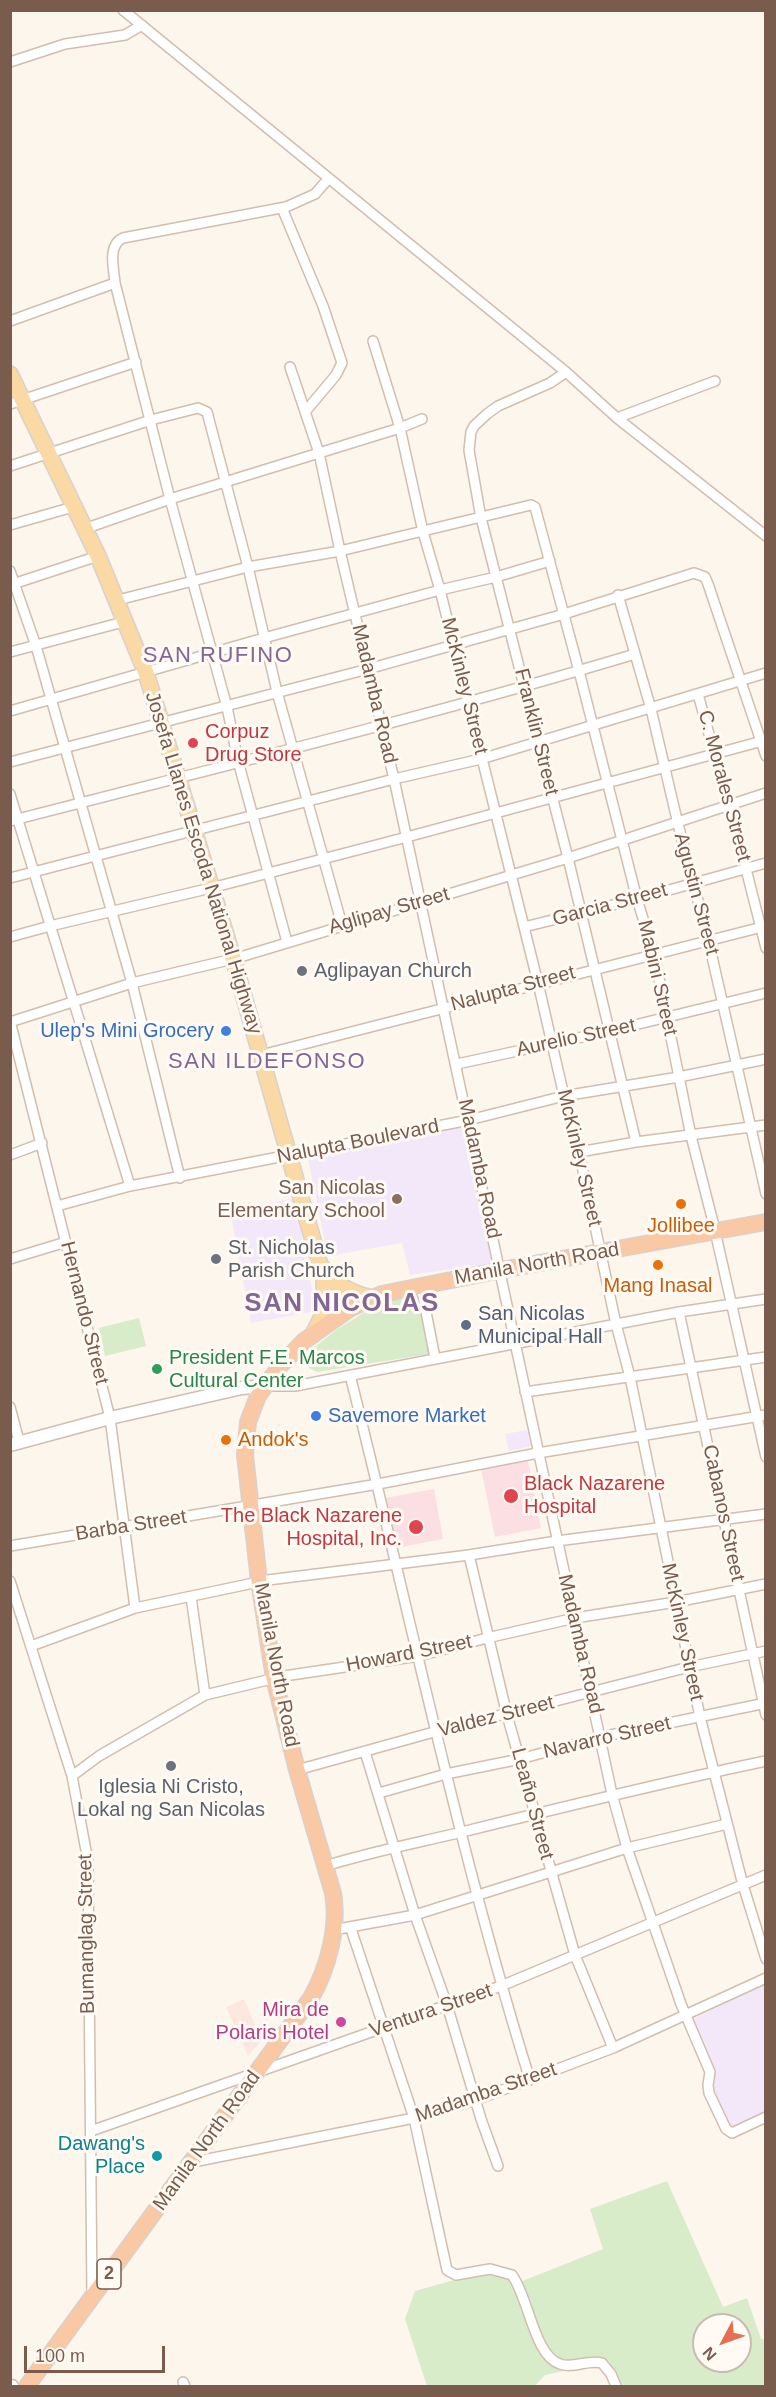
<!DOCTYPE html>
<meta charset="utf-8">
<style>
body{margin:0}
#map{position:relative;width:776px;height:2397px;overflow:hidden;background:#fdf6ec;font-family:Arial,sans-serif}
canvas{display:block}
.frame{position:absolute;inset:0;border:12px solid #7a5c4d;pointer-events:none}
.north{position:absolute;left:692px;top:2313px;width:60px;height:60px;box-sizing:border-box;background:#fffaf3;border:2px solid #cabbb1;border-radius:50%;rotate:229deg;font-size:16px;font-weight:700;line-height:24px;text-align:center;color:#7a5c4d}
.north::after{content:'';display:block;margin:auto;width:21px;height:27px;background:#e76f51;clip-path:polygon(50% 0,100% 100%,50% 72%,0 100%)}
.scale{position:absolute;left:24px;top:2346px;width:141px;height:27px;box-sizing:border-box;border:3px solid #7a5c4d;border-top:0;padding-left:8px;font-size:18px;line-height:21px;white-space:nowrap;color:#7a5c4d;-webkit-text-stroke:4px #fffaf3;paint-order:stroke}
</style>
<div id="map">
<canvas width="776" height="2397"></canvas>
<div class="frame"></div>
<div class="north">N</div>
<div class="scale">100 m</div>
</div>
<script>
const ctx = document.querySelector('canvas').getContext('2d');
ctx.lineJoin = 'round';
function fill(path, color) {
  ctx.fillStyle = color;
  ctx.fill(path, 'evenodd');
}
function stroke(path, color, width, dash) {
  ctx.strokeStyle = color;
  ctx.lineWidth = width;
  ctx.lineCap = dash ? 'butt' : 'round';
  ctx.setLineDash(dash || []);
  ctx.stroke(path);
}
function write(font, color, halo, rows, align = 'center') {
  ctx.font = font + ' Arial,sans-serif';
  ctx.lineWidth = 6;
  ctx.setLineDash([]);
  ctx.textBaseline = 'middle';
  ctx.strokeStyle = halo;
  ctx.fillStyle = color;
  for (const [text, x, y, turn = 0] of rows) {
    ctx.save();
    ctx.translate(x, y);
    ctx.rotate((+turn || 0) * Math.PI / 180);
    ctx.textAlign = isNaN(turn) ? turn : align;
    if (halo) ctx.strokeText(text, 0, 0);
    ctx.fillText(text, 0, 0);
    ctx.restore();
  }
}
fill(new Path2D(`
 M244,1999l18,41 -14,16 -22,-49z`), '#fde8e0');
fill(new Path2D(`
 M462,1121l30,142 -82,12 -8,-32 -74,13 -21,-102z
 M295,1198l21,113 -65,12 -21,-113z
 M527,1430l4,16 -22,5 -4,-17z
 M765,1983v129l-37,17 -19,-41 5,-10 -23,-58z`), '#f3e8fa');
fill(new Path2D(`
 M527,1456l14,72 -46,9 -15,-73z
 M434,1489l9,50 -47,9 -11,-50z`), '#fbdfe3');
fill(new Path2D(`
 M418,1293l11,61 -112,18 -11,-6v-12l30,-24 45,-28z
 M139,1318l7,28 -41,10 -6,-28z
 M667,2181l56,126 24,-9 14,41h4v47h-146l-10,-25 -64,14 -10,11h-108l-22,-67 10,-28 75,-21 30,12 83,-33 -13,-40zM704,2325h36v36h-36z`), '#d8ecc9');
const minor = new Path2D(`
 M123,10l443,362 51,46 149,118
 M10,62l55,-18 60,-9 17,-10
 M282,208l41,98 19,57 -6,12 -31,37
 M10,321l105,-38
 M373,341l27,87 23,104 17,58 98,393 26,113 15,56 37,172 14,53 70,340 43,168 23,74
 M290,367l29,86 21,98 54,228 218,1015 15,54 54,156 29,68 -2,13 1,8 17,36 6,4 34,-16
 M566,372l-16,11 -52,23 -11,8 -13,12 -3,6 -2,18 12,68 87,340 68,284
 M10,404l126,-42
 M617,418l98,-37
 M10,466l141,-46 47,-12 9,4 41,155 29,125 65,233
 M10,525l63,-18
 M84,529l86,-30 230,-71 22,-9
 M10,571l26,75 96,337 48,195
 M10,585l88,-29
 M618,595l33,114 27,115 30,115 58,255
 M118,600l130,-33 92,-16 191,-46 4,2 44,164 58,228 17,55 37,182 22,86 53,235
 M10,652l117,-31
 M698,694l48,175 20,79
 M10,711l254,-73 176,-48 56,-13 54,-16
 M10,762l358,-93 196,-55 130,-41 11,4 3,7 58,172
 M10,794l120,392
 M10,821c209,-54 419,-105 625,-167
 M10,878l384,-99 87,-20 285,-86
 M524,927l113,-28 129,-36
 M10,937l40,-11 161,-38 196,-51 359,-97
 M287,942l-49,-181 -11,-54 -57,-208 -55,-216c-1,-14 -8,-38 8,-45l163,-31 29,-13 14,-16
 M10,1021l100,397 25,190
 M10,1022l122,-39 105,-25 331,-100 198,-65
 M261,1055l505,-129
 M457,1064l153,-33 156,-38
 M579,1152l57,-10 130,-17
 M10,1155l32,-12
 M57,1206l73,-20 339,-66 95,-24 115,-19 87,-18
 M10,1259l56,-17
 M421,1286l14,72
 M679,1312l87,403
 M350,1375c59,235 108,473 180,705
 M265,1386h30l384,-74 87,-13
 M525,1392l241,-35
 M10,1407l9,34
 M10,1546l368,-62 160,-31 228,-38
 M469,1555l38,160 68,240 38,93
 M10,1581l62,195 16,85 4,436
 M191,1597l14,98
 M31,1646l104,-38 133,-28 201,-25 88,-14 209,-27
 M365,1752l50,163 32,90 34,114 17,47
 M297,1770l137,-38 255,-65 77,-16
 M72,1776l27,-20 106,-61 79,-19 135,-20 68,-18 88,-20 101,-16 90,-18
 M379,1793l67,-19 74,-15 81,-22 165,-34
 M325,1866c45,-14 91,-23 137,-34 101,-25 202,-50 304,-71
 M351,1929l63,189 33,152 9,5 34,-6 22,6c17,23 22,81 48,89 13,5 28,-5 42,-1l9,11 5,12
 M333,1930l82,-15 212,-67 100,-24
 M91,2131l410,-145 265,-111
 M193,2162l221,-44 62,-18 137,-52 153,-70
 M183,2382l2,4`);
const tertiary = new Path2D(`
 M10,1445l100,-27 132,-30 23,-2
 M10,2386h2`);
const primary = new Path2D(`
 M10,374l88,182 48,117 87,285 91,321 1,31 -12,25
 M322,1267c11,17 31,27 50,31`);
const trunk = new Path2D(`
 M27,2386l284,-388c17,-30 28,-71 22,-105l-36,-123 -23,-92 -15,-97 -14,-126 3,-33 10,-26 22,-30 24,-25 47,-33 31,-14 119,-24 265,-48`);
stroke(minor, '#d1beb0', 12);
stroke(tertiary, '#d1beb0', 15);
stroke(primary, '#dad1cd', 18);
stroke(trunk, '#dad1cd', 18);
stroke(minor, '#fff', 9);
stroke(tertiary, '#fff', 12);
stroke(primary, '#fbd9a5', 15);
stroke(trunk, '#f9c8a4', 15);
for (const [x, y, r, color] of [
 [193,743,6,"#e0444e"],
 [302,971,6,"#6b7280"],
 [226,1031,6,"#3f7fe0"],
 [397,1199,6,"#8d6e63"],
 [681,1204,6,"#e8710a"],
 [216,1259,6,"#6b7280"],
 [658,1265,6,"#e8710a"],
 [466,1325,6,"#5c6f8a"],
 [157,1369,6,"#2e9e5b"],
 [316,1416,6,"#3f7fe0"],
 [226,1440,6,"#e8710a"],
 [511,1496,8,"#e0444e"],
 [416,1527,8,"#e0444e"],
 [171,1766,6,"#6b7280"],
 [341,2022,6,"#d1479c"],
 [157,2156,6,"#0f9aa8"]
]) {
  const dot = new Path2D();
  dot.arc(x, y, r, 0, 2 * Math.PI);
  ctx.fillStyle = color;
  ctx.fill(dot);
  stroke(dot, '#fffaf3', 2);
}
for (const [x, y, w] of [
 [109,2274,24]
]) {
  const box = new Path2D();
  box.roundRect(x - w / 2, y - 15, w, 30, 4.5);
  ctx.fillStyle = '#fffaf3';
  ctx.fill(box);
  stroke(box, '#7a5c4d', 1.5);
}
write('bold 18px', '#7a5c4d', null, [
 ["2",109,2274]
]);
write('20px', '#7a5c4d', '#fffaf3', [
 ["McKinley Street",464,686,76],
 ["Madamba Road",374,694,77],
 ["Franklin Street",536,732,76],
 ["C. Morales Street",724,786,75],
 ["Josefa Llanes Escoda National Highway",203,863,73],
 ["Agustin Street",696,894,75],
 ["Garcia Street",610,905,-15],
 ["Aglipay Street",389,911,-16],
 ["Mabini Street",657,978,77],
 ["Nalupta Street",513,989,-15],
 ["Aurelio Street",576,1038,-12],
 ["Nalupta Boulevard",358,1142,-11],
 ["McKinley Street",579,1158,77],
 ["Madamba Road",479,1169,78],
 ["Manila North Road",537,1264,-10],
 ["Hernando Street",84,1313,76],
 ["Cabanos Street",723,1513,78],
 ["Barba Street",131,1526,-9],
 ["McKinley Street",682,1632,78],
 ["Madamba Road",580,1644,77],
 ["Howard Street",409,1654,-11],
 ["Manila North Road",276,1665,79],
 ["Valdez Street",496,1717,-14],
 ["Navarro Street",607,1738,-13],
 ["Leaño Street",532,1804,75],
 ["Bumanglag Street",87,1934,-91],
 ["Ventura Street",431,2011,-19],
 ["Madamba Street",486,2093,-19],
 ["Manila North Road",207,2141,-54]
]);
write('20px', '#be3a42', '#fffaf3', [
 ["Corpuz",205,732],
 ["Drug Store",205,755],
 ["Black Nazarene",524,1484],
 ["Hospital",524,1507],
 ["The Black Nazarene",402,1516,"right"],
 ["Hospital, Inc.",402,1539,"right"]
], 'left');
write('20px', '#5b616d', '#fffaf3', [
 ["Aglipayan Church",314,971],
 ["St. Nicholas",228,1248],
 ["Parish Church",228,1271],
 ["Iglesia Ni Cristo,",171,1787,"center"],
 ["Lokal ng San Nicolas",171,1810,"center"]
], 'left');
write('20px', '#366cbe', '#fffaf3', [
 ["Ulep's Mini Grocery",214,1031],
 ["Savemore Market",328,1416,"left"]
], 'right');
write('20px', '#785e54', '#fffaf3', [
 ["San Nicolas",385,1188],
 ["Elementary School",385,1211]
], 'right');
write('20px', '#c56008', '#fffaf3', [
 ["Jollibee",681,1226],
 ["Mang Inasal",658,1286],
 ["Andok's",238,1440,"left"]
]);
write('20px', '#4e5e75', '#fffaf3', [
 ["San Nicolas",478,1314],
 ["Municipal Hall",478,1337]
], 'left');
write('20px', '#27864d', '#fffaf3', [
 ["President F.E. Marcos",169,1358],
 ["Cultural Center",169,1381]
], 'left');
write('20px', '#b23c85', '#fffaf3', [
 ["Mira de",329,2010],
 ["Polaris Hotel",329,2033]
], 'right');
write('20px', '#0d838f', '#fffaf3', [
 ["Dawang's",145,2144],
 ["Place",145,2167]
], 'right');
ctx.letterSpacing = '1.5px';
write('22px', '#846695', '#fffaf3', [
 ["SAN RUFINO",218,656],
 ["SAN ILDEFONSO",267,1062]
]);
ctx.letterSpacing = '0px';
ctx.letterSpacing = '1.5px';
write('bold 26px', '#846695', '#fffaf3', [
 ["SAN NICOLAS",342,1304]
]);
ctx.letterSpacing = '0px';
</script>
